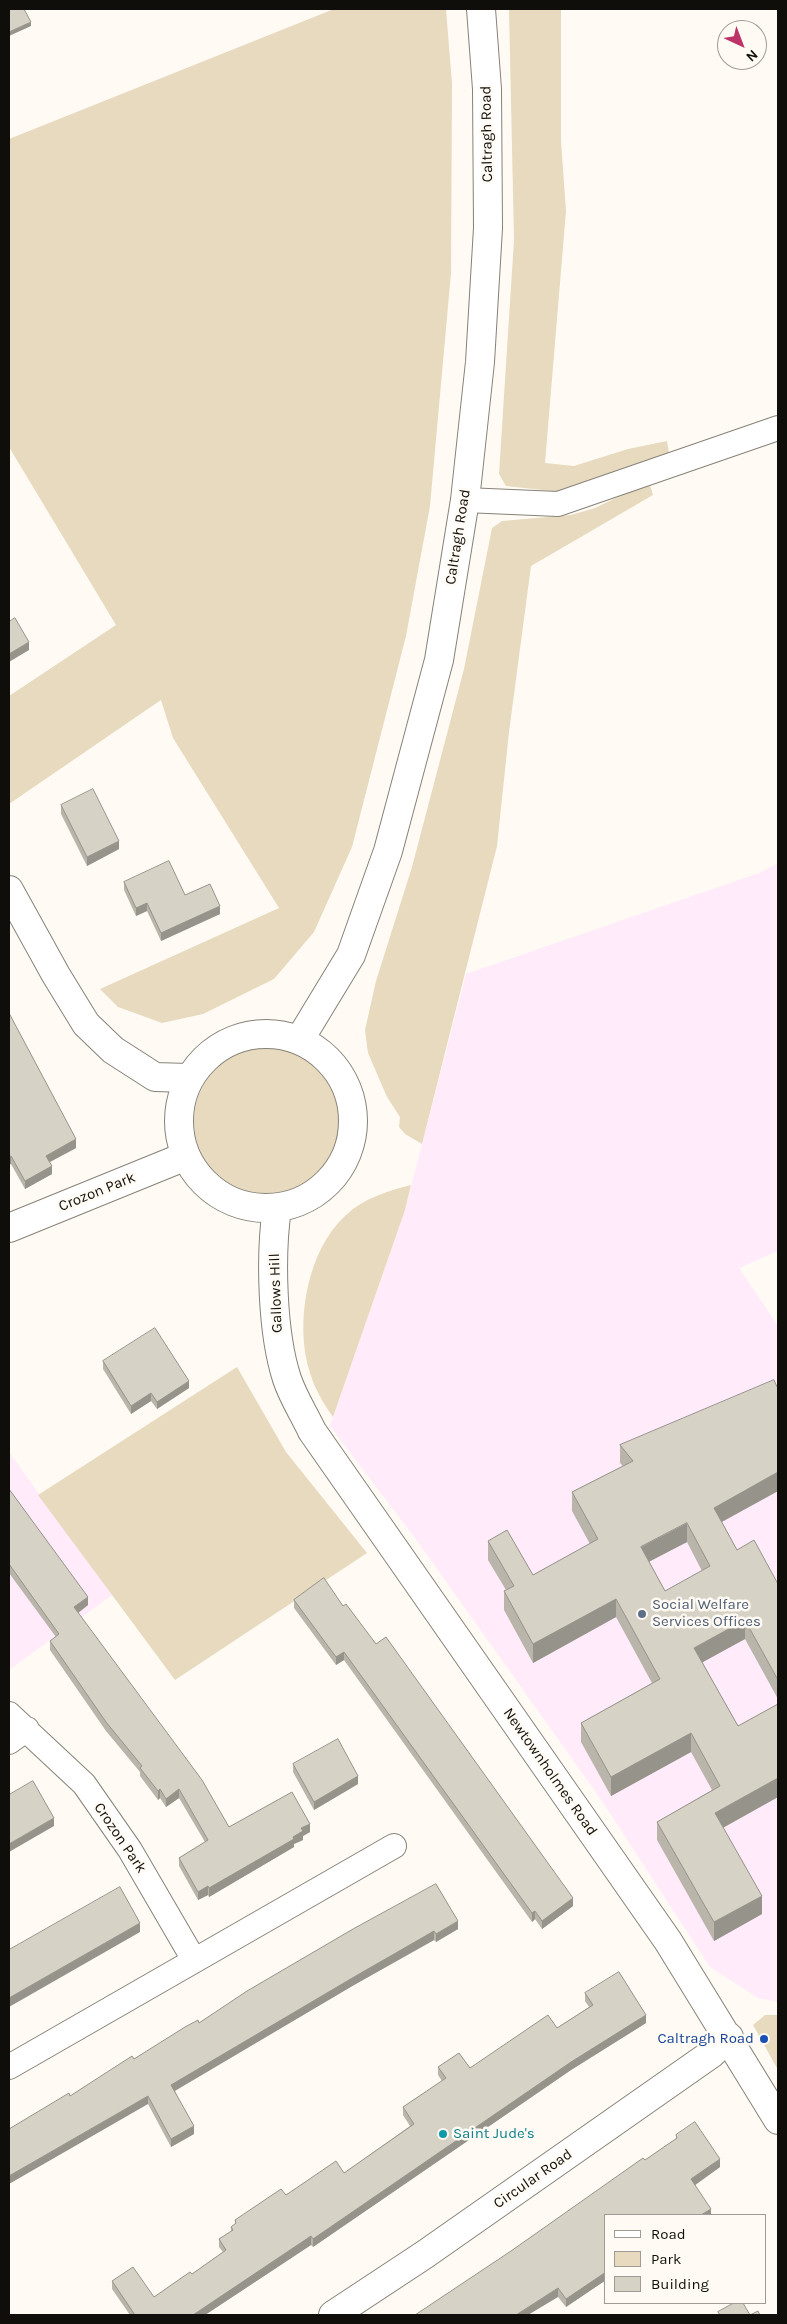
<!DOCTYPE html>
<style>
body{margin:0}
#map{position:relative;width:787px;height:2324px;overflow:hidden;background:#fffbf4;font-family:Karla,sans-serif}
canvas{display:block}
.frame{position:absolute;inset:0;border:10px solid #100e0a;pointer-events:none}
.legend{position:absolute;left:604px;top:2214px;width:162px;height:90px;box-sizing:border-box;background:#fffbf4;border:1px solid #9f9c96;margin:0;padding:6px 9px;list-style:none;font-size:15px;color:#100e0a}
.legend li{display:flex;align-items:center;gap:10px;height:25px}
.legend b{width:25px;border:1px solid #9f9c96}
.north{position:absolute;left:717px;top:20px;width:50px;height:50px;box-sizing:border-box;background:#fffbf4;border:1px solid #9f9c96;border-radius:50%;rotate:137deg;font-size:14px;font-weight:700;line-height:20px;text-align:center;color:#100e0a}
.north::after{content:'';display:block;margin:auto;width:18px;height:22px;background:#bd3267;clip-path:polygon(50% 0,100% 100%,50% 72%,0 100%)}
</style>
<div id="map">
<canvas width="787" height="2324"></canvas>
<div class="frame"></div>
<ul class="legend">
<li><b style="height:6px;background:#fff"></b>Road</li>
<li><b style="height:14px;background:#e7dabe"></b>Park</li>
<li><b style="height:14px;background:#d7d2c6"></b>Building</li>
</ul>
<div class="north">N</div>
</div>
<script>
const ctx = document.querySelector('canvas').getContext('2d');
ctx.lineJoin = 'round';
function fill(path, color) {
  ctx.fillStyle = color;
  ctx.fill(path, 'evenodd');
}
function stroke(path, color, width, dash) {
  ctx.strokeStyle = color;
  ctx.lineWidth = width;
  ctx.lineCap = dash ? 'butt' : 'round';
  ctx.setLineDash(dash || []);
  ctx.stroke(path);
}
function write(font, color, halo, rows, align = 'center') {
  ctx.font = font + ' Karla,sans-serif';
  ctx.lineWidth = 5;
  ctx.setLineDash([]);
  ctx.textBaseline = 'middle';
  ctx.strokeStyle = halo;
  ctx.fillStyle = color;
  for (const [text, x, y, turn = 0] of rows) {
    ctx.save();
    ctx.translate(x, y);
    ctx.rotate((+turn || 0) * Math.PI / 180);
    ctx.textAlign = isNaN(turn) ? turn : align;
    if (halo) ctx.strokeText(text, 0, 0);
    ctx.fillText(text, 0, 0);
    ctx.restore();
  }
}
fill(new Path2D(`
 M778,863v388l-39,17 39,58v676l-20,-4 -48,-31 -110,-169 -185,-260 -85,-112 75,-216 61,-236 293,-101z
 M9,1452l103,143 -103,75z`), '#ffebfa');
fill(new Path2D(`
 M334,9h112l6,75 -1,189 -21,233 -24,130 -54,211 -38,85 -40,47 -71,35 -41,9 -44,-16 -18,-18 179,-81 -106,-170 -12,-38 -152,104v-108l107,-71 -107,-178v-308z
 M509,9h52v132l5,70 -21,252 29,3 54,-17 39,-8 2,12 -109,39 -54,-6 -7,-12 15,-234z
 M649,482l4,13 -122,71 -22,166 -12,114 -75,298 -17,-10 -6,-7 1,-10 -13,-20 -19,-44 -3,-23 11,-49 36,-114 52,-198 28,-141 10,-7 69,-6 24,-7z
 M194 1121a74 74 0 1 1 148 0a74 74 0 1 1-148 0Z
 M411,1185l-6,25 -72,207c-10,-14 -18,-28 -23,-44 -16,-49 -3,-123 36,-158 18,-17 42,-24 65,-30z
 M237,1367l49,85 81,101 -192,127 -137,-185z
 M765,2015h13v55l-25,-45z`), '#e7dabe');
const street = new Path2D(`
 M465,500l93,4 220,-76
 M9,1714l75,70 46,66 64,110
 M9,1742l18,-13
 M9,2067l385,-221`);
const secondary = new Path2D(`
 M9,890l47,85 30,49 27,26 42,27 34,1
 M179 1121a87 87 0 1 1 174 0a87 87 0 1 1-174 0Z
 M300,1039l51,-84 37,-104 51,-191 26,-160 15,-138 8,-134 -1,-139 -6,-80
 M277,1208c-7,49 -5,125 10,171 6,18 17,35 25,52l356,510 110,179
 M9,1228l177,-72
 M333,2315l91,-60 287,-201 18,-17`);
stroke(street, '#878278', 26);
stroke(secondary, '#878278', 30);
stroke(street, '#fff', 24);
stroke(secondary, '#fff', 28);
fill(new Path2D(`
 M61,805l58,44 -32,17 -26,-52z
 M124,882l61,13 35,19 -59,27 -14,-30 -11,5 -12,-26z
 M9,1013l67,135 -26,14 2,12 -27,15 -14,-25z
 M103,1361l86,27 -32,21 -6,-8 -20,13 -28,-45z
 M778,1389v102l-56,31 15,28 41,34v115l-33,-60 -43,23 36,64 40,-22v93l-55,31 39,86 -48,27 -57,-101v-18l55,-32 -21,-38 -80,44 -30,-54v-19l71,-40 -36,-66 -83,46 -29,-53v-19l2,-1 -18,-30v-19l45,34 57,-31 -18,-33v-19l51,-26 -3,-3v-18zM687,1542l15,29 -37,20 -16,-30z
 M9,1489l79,116 -10,8 151,214 81,5 -7,4v4l-9,4v3l-85,50 -1,-2 -10,5 -19,-34v-8l26,-16 -26,-44 -13,9 -6,-9 -2,2 -18,-24v-4l-34,-41 -56,-81v-9l6,-4 -47,-64z
 M294,1600l49,6 33,38 197,262 -31,23 -7,-10 -3,3 -188,-262 -8,5 -42,-57z
 M293,1764l65,20 -44,26 -21,-38z
 M353,1929h105l-22,13 -2,-2 -80,45 -179,106 19,43 -23,13 -23,-43 -78,-8 64,-37 65,-36z
 M585,1993l61,30 -75,47 -258,177 -2,-2 -106,70h-75l-18,-26v-8l42,16 38,-23 31,-22 -4,-5v-8l12,-7v-5l4,-3v-4l51,-25 58,-22 66,-47 -7,-11v-8l39,-26 -4,-6v-8l32,1 87,-40 32,-21 -4,-6z
 M676,2135l44,32 -25,18 16,30h-105v65l-40,27 -8,-10 -47,-46 165,-112z`), '#b9b5aa');
fill(new Path2D(`
 M31,22v4l-22,10v-4z
 M29,642v8l-20,12v-8z
 M119,841v8l-32,17v-9z
 M147,903v8l-11,5v-8z
 M220,906v8l-59,27v-8z
 M76,1139v9l-30,16v-8z
 M11,1156v8l-2,1v-8z
 M52,1166v8l-27,15v-8z
 M189,1381v7l-32,21v-7z
 M151,1393v8l-20,13v-8z
 M778,1472v19l-64,35v-18z
 M687,1523v19l-46,24v-19z
 M88,1597v8l-14,11v-9z
 M616,1599v18l-83,46v-19z
 M745,1620v19l-51,28v-19z
 M344,1652v8l-8,5v-8z
 M691,1733v19l-80,44v-19z
 M358,1776v8l-44,26v-8z
 M778,1778v19l-63,35v-19z
 M160,1789v9l-2,2v-9z
 M179,1789v9l-13,9v-8z
 M54,1818v8l-45,26v-8z
 M310,1824v8l-7,4v4l-9,4v3l-85,50v-9l84,-51 8,-9z
 M208,1886v9l-10,5v-8z
 M762,1896v18l-48,27v-19z
 M573,1898v8l-31,23v-8z
 M535,1911v8l-3,3v-9z
 M458,1921v8l-22,13v-8z
 M140,1923v9l-131,75v-9z
 M434,1931v9l-80,45 -183,108v-8l183,-108z
 M646,2015v8l-75,47 -258,177v-8l258,-177z
 M148,2096v8l-139,80v-8z
 M194,2126v8l-23,13v-8z
 M720,2159v8l-29,21v-9z
 M711,2209v6h-10z
 M311,2236v9l-106,70h-12z
 M606,2272v8l-40,27v-8z
 M558,2288v9l-30,18h-12z`), '#96938b');
const building = new Path2D(`
 M9,9h15l7,13 -22,10z
 M15,618l14,24 -20,12v-32z
 M93,789l26,52 -32,16 -26,-52z
 M169,861l16,34 25,-11 10,22 -59,27 -14,-30 -11,5 -12,-26z
 M9,1013l67,126 -30,17 6,10 -27,15 -14,-25 -2,1z
 M155,1328l34,53 -32,21 -6,-9 -20,13 -28,-45z
 M774,1380l4,9v83l-64,36 23,42 17,-10 24,44v96l-33,-60 -51,28 44,78 40,-22v74l-63,35 47,83 -48,26 -57,-100 63,-36 -29,-53 -80,44 -30,-54 79,-44 -44,-80 -83,45 -29,-53 10,-5 -26,-45 19,-11 26,45 65,-36 -26,-47 61,-31 -13,-16zM687,1523l23,43 -45,25 -24,-44z
 M9,1489l79,108 -14,10 128,173 27,47 63,-35 18,32 -9,4 2,3 -10,6 1,2 -85,49 -1,-2 -10,6 -19,-34 29,-18 -29,-51 -13,10 -6,-10 -2,2 -18,-23 2,-2 -36,-44 -56,-81 9,-7 -50,-70z
 M324,1578l19,28 3,-2 30,40 10,-7 187,261 -31,23 -7,-10 -3,2 -188,-261 -8,5 -42,-57z
 M338,1739l20,37 -44,26 -21,-38z
 M33,1781l21,37 -45,26v-49z
 M436,1884l22,37 -22,13 -2,-3 -80,46 -183,108 23,41 -23,13 -23,-43 -139,80v-47l60,-36 1,3 62,-40 2,3 51,-32 13,-7 1,3 48,-32 106,-62z
 M120,1887l20,36 -131,75v-48z
 M619,1972l27,43 -75,47 -258,177 -2,-3 -118,79h-59h1l-23,-34 21,-14 21,30 36,-25 2,2 34,-24 -7,-11 14,-9 -2,-3 5,-4 -1,-3 46,-31 5,6 50,-34 8,12 70,-49 -11,-17 43,-29 -8,-11 21,-14 11,15 78,-53 9,13 36,-23 -8,-12z
 M695,2122l25,37 -29,20 20,30 -10,6h-95v57l-40,27 -8,-11 -42,27h-101l96,-64 132,-93 2,2 32,-22 -1,-3z
 M734,2303h9l7,12 8,-4 2,4h-40l-2,-3z`);
fill(building, '#d7d2c6');
stroke(building, '#96938b', 1);
for (const [x, y, r, color] of [
 [642,1614,5,"#5c6f8a"],
 [764,2039,5,"#1a4fb4"],
 [443,2134,5,"#0f9aa8"]
]) {
  const dot = new Path2D();
  dot.arc(x, y, r, 0, 2 * Math.PI);
  ctx.fillStyle = color;
  ctx.fill(dot);
  stroke(dot, '#fffbf4', 2);
}
write('15px', '#100e0a', '#fffbf4', [
 ["Caltragh Road",487,134,-91],
 ["Caltragh Road",458,537,-81],
 ["Crozon Park",97,1192,-22],
 ["Gallows Hill",276,1293,-92],
 ["Newtownholmes Road",550,1772,55],
 ["Crozon Park",120,1838,56],
 ["Circular Road",533,2179,-35]
]);
write('15px', '#4e5e75', '#fffbf4', [
 ["Social Welfare",652,1605],
 ["Services Offices",652,1622]
], 'left');
write('15px', '#164399', '#fffbf4', [
 ["Caltragh Road",754,2039]
], 'right');
write('15px', '#0d838f', '#fffbf4', [
 ["Saint Jude's",453,2134]
], 'left');
</script>
